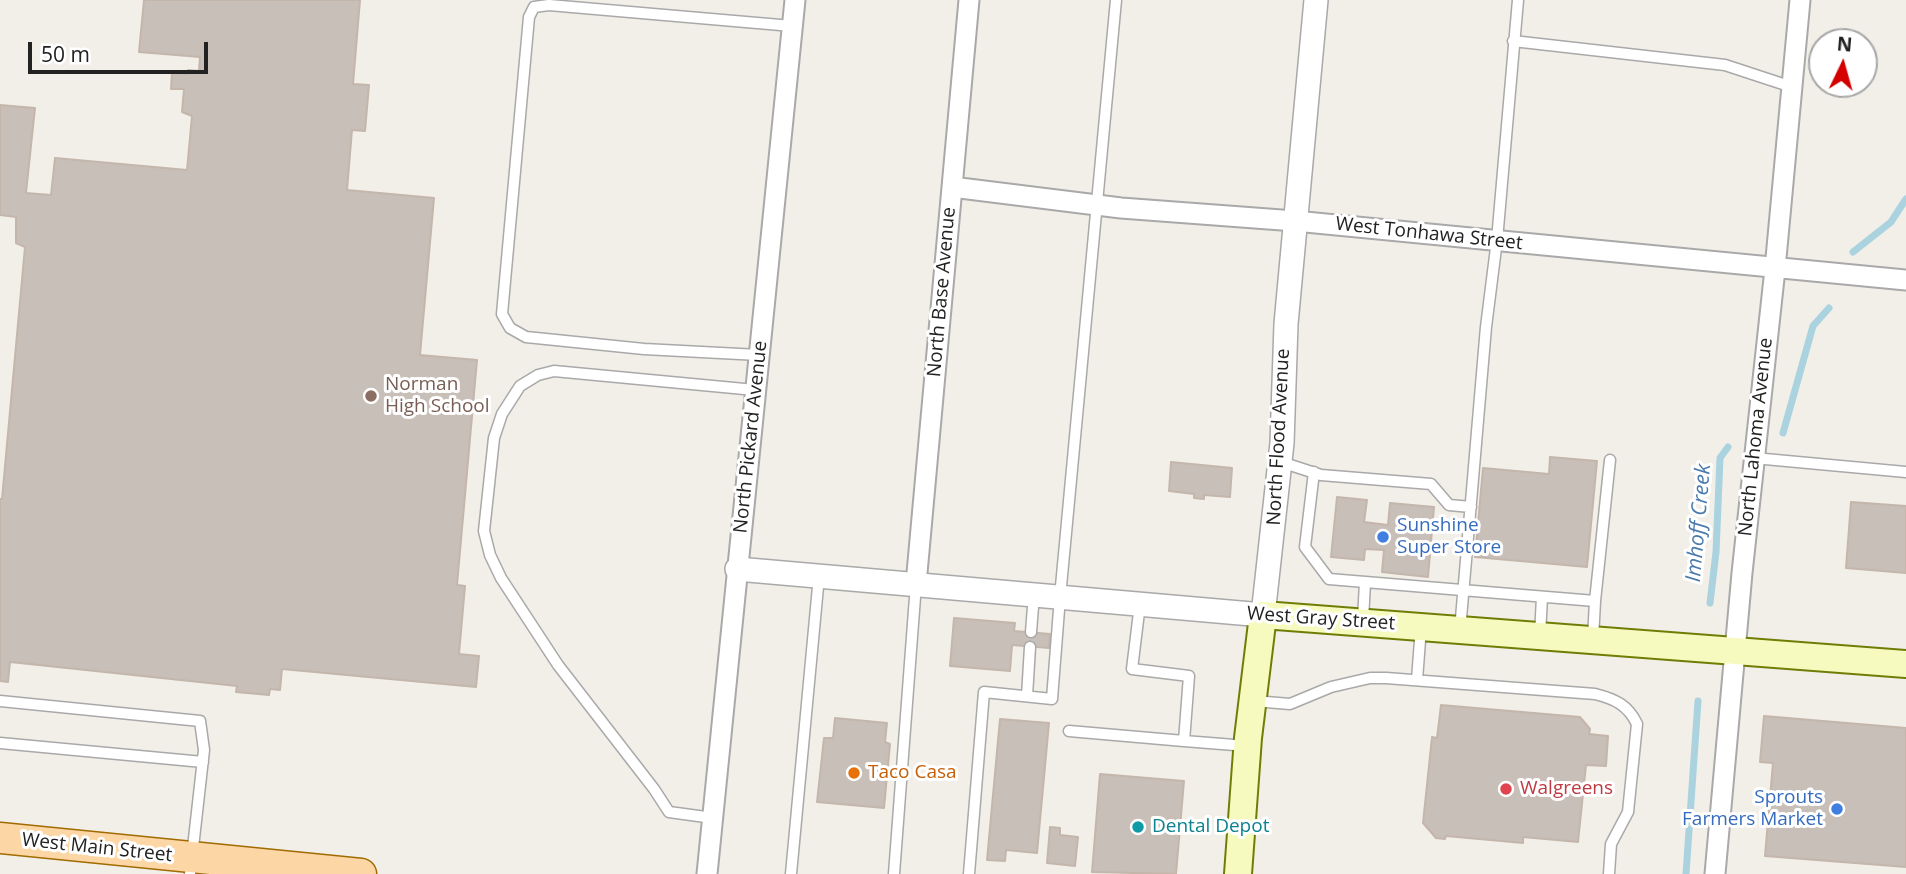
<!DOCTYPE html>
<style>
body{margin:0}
#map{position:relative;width:1906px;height:874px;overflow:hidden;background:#f2efe9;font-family:"Open Sans",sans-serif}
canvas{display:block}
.north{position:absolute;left:1808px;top:28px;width:70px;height:70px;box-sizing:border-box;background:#fff;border:2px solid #a7a7a7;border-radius:50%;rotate:5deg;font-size:19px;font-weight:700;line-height:28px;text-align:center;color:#222}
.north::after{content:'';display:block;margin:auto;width:24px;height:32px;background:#d40000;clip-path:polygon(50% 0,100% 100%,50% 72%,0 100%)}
.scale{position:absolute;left:28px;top:42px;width:180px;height:32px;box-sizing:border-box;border:4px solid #222;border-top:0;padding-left:9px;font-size:21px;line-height:24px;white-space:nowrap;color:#222;-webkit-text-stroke:5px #fff;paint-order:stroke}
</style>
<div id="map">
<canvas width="1906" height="874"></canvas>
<div class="north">N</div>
<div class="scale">50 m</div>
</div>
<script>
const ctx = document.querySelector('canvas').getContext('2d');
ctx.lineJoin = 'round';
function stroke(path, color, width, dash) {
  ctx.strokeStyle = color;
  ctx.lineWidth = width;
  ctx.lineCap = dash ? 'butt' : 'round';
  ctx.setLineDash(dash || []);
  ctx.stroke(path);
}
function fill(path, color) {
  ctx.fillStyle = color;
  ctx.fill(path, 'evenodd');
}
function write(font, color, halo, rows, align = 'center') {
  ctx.font = font + ' "Open Sans",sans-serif';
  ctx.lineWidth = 6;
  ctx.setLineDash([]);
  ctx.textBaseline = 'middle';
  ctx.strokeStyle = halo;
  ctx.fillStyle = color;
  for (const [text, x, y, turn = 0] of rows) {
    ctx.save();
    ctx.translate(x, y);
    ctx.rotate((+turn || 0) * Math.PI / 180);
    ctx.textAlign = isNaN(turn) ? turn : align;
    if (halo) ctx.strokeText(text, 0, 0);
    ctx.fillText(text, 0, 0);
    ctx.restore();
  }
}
stroke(new Path2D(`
 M1853,252l38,-30 15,-23
 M1783,433l30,-107 16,-18
 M1710,603l6,-51 4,-94 8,-11
 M1686,874l12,-173`), '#aad3df', 7);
const building = new Path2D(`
 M144,0h216l-7,84 16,1 -4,46 -13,-1 -5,60 87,8 -14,157 57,5 -20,225 8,1 -6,68 20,2 -3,31 -194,-18 -2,21 -10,-1 -1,6 -33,-3 1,-6 -227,-24 -2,20 -8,-1v-182h2l23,-252 -9,-4v-26l-16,-2v-110l35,3 -9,85 25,2 4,-37 132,12 5,-54 -10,-4 2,-23h-13l1,-17 15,2 1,-4 11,1 1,-14 -61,-5z
 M1550,457l47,4 -10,106 -112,-10 8,-89 66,6z
 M1171,462l61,6 -2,29 -26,-2v4l-10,-1v-4l-25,-3z
 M1337,497l30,3 -3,22 24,3 2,-22 44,4 -6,70 -46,-5 2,-22 -19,-1 -1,11 -33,-3z
 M1851,502l55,4v67l-60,-5z
 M954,618l61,5 -1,8 36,3 -1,14 -37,-3 -2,26 -60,-5z
 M1441,705l139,12 10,12 -1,5 19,2 -2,30 -20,-1 -8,77 -55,-5v6l-77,-7 -1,3 -9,-1 -13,-15 9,-86 5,1z
 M1764,716l142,12v139l-141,-11 8,-93 -13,-1z
 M835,718l52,5 -2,19 5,2 -6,64 -67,-6 7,-64h9z
 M1000,719l49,4 -12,130 -31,-3 -1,11 -18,-1z
 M1100,774l84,7 -8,93 -84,-2z
 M1050,827l10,1v7l18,2 -3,29 -28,-3z`);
fill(building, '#c7bfb8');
stroke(building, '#c4b6ab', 2);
const service = new Path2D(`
 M1513,41l212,24 67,22
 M759,355l-115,-6 -118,-12 -16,-9 -8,-14 27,-297 5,-10 15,-2 243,21
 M1754,458l152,14
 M1281,462l40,13 110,9 18,21 22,2
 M1314,472l-9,75 24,32 266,22 15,-141
 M1140,604l-8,65 57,7 -5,65 63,5
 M1363,620l2,-38
 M1460,630l26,-303 11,-87 21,-240
 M1031,632l3,-38
 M1540,635l2,-38
 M1593,639l2,-38
 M1417,680l4,-53
 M1027,696l3,-49
 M0,701l200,20 4,29 -14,124
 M1254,701l36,3 41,-17 39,-9h16l209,16c20,5 33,11 42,30l-9,88 -17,32 -2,30
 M1069,731l115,10
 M0,743l203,19
 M713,818l-44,-6 -15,-23 -96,-124 -57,-87 -11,-23 -6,-24 10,-93 8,-24 18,-28 18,-11 16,-4 201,19
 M791,874l28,-298
 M894,874l22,-290
 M969,874l15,-182 68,7 8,-102 56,-597`);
const minor = new Path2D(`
 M952,187l169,21 174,13 611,59
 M916,584l53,-584
 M707,874l88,-874
 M1715,874l27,-301 33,-304 25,-269`);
const tertiary = new Path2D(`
 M737,569l526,46 19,-172 4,-119 30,-324`);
const secondary = new Path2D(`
 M1238,874l10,-136 15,-123 643,49`);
const primary = new Path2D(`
 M0,838l361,36`);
stroke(service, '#a9a9a9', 13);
stroke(minor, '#a9a9a9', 23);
stroke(tertiary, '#a9a9a9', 26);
stroke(secondary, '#707d05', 30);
stroke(primary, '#a06b00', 33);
stroke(service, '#fff', 10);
stroke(minor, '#fff', 19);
stroke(tertiary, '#fff', 23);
stroke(secondary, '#f7fabf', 26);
stroke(primary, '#fcd6a4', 30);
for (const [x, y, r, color] of [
 [371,396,7,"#8d6e63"],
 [1383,537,7,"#3f7fe0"],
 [854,773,7,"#e8710a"],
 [1506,789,7,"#e0444e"],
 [1837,809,7,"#3f7fe0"],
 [1138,827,7,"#0f9aa8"]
]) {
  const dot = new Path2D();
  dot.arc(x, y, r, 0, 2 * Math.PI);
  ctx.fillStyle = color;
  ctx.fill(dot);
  stroke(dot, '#fff', 2.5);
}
write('19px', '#222', '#fff', [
 ["West Tonhawa Street",1429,234,6],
 ["North Base Avenue",942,292,-85],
 ["North Pickard Avenue",751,437,-84],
 ["North Flood Avenue",1279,437,-87],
 ["North Lahoma Avenue",1756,437,-84],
 ["West Gray Street",1321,619,4],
 ["West Main Street",97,848,6]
]);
write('19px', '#785e54', '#fff', [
 ["Norman",385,385],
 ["High School",385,407]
], 'left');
write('19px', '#366cbe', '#fff', [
 ["Sunshine",1397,526],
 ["Super Store",1397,548],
 ["Sprouts",1823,798,"right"],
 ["Farmers Market",1823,820,"right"]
], 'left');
write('19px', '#c56008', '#fff', [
 ["Taco Casa",868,773]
], 'left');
write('19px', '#be3a42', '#fff', [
 ["Walgreens",1520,789]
], 'left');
write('19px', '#0d838f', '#fff', [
 ["Dental Depot",1152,827]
], 'left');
write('italic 21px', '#4a7aab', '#fff', [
 ["Imhoff Creek",1699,523,-85]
]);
</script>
